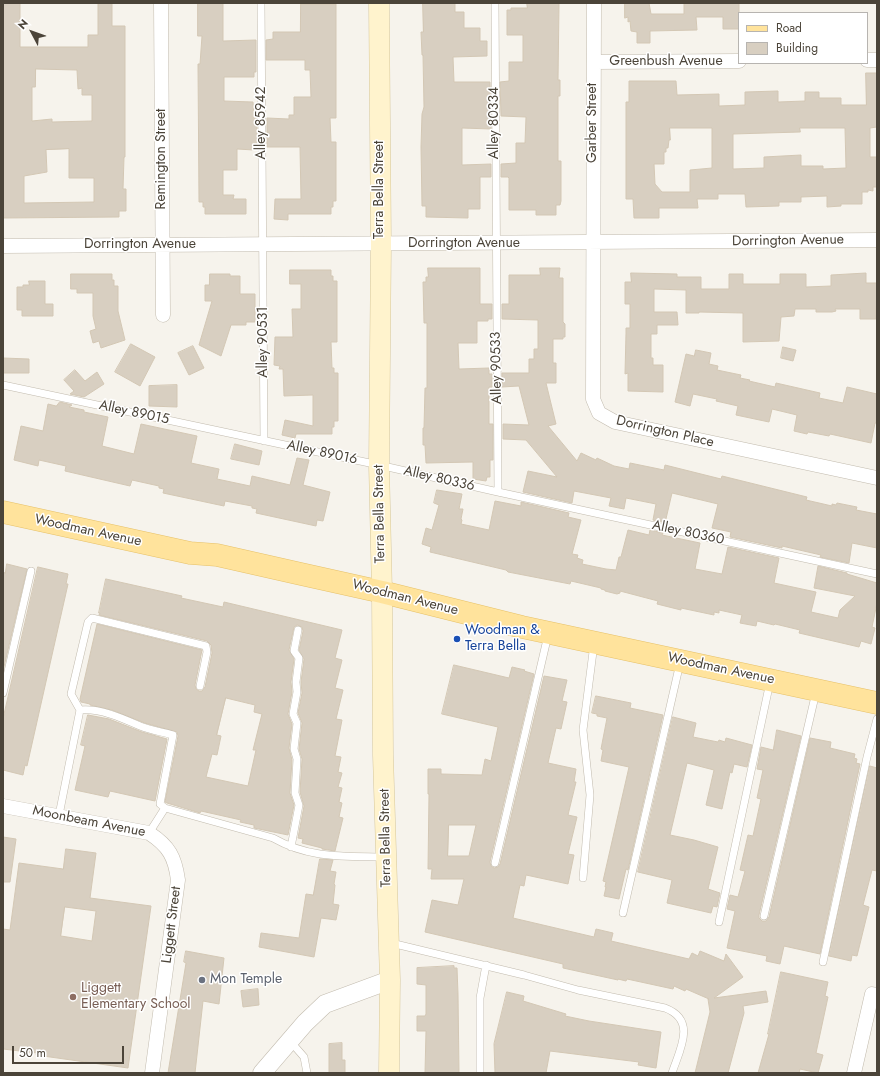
<!DOCTYPE html>
<style>
body{margin:0}
#map{position:relative;width:880px;height:1076px;overflow:hidden;background:#f6f3ec;font-family:Jost,sans-serif}
canvas{display:block}
.frame{position:absolute;inset:0;border:4px solid #4b4439;pointer-events:none}
.legend{position:absolute;left:738px;top:12px;width:130px;height:52px;box-sizing:border-box;background:#fff;border:1px solid #b7b4b0;margin:0;padding:5px 7px;list-style:none;font-size:12px;color:#4b4439}
.legend li{display:flex;align-items:center;gap:8px;height:20px}
.legend b{width:20px;border:1px solid #b7b4b0}
.north{position:absolute;left:12px;top:12px;width:40px;height:40px;-webkit-text-stroke:3px #fff;paint-order:stroke;rotate:311deg;font-size:11px;font-weight:700;line-height:16px;text-align:center;color:#4b4439}
.north::after{content:'';display:block;margin:auto;width:14px;height:18px;background:#4b4439;clip-path:polygon(50% 0,100% 100%,50% 72%,0 100%)}
.scale{position:absolute;left:12px;top:1046px;width:112px;height:18px;box-sizing:border-box;border:2px solid #4b4439;border-top:0;padding-left:5px;font-size:12px;line-height:14px;white-space:nowrap;color:#4b4439;-webkit-text-stroke:3px #fff;paint-order:stroke}
</style>
<div id="map">
<canvas width="880" height="1076"></canvas>
<div class="frame"></div>
<ul class="legend">
<li><b style="height:5px;background:#ffe39c"></b>Road</li>
<li><b style="height:11px;background:#d8cfc1"></b>Building</li>
</ul>
<div class="north">N</div>
<div class="scale">50 m</div>
</div>
<script>
const ctx = document.querySelector('canvas').getContext('2d');
ctx.lineJoin = 'round';
function fill(path, color) {
  ctx.fillStyle = color;
  ctx.fill(path, 'evenodd');
}
function stroke(path, color, width, dash) {
  ctx.strokeStyle = color;
  ctx.lineWidth = width;
  ctx.lineCap = dash ? 'butt' : 'round';
  ctx.setLineDash(dash || []);
  ctx.stroke(path);
}
function write(font, color, halo, rows, align = 'center') {
  ctx.font = font + ' Jost,sans-serif';
  ctx.lineWidth = 3;
  ctx.setLineDash([]);
  ctx.textBaseline = 'middle';
  ctx.strokeStyle = halo;
  ctx.fillStyle = color;
  for (const [text, x, y, turn = 0] of rows) {
    ctx.save();
    ctx.translate(x, y);
    ctx.rotate((+turn || 0) * Math.PI / 180);
    ctx.textAlign = isNaN(turn) ? turn : align;
    if (halo) ctx.strokeText(text, 0, 0);
    ctx.fillText(text, 0, 0);
    ctx.restore();
  }
}
const building = new Path2D(`
 M3,3h17v44h68v-12h10v-32h14v23h13v131h-1l-1,32h3v22h-7v6l-116,1zM36,69l41,1 1,19 4,-1v7h10v26l-40,1v-3l-20,2v-34h3zM69,149v29h25v24l-70,1v-27l23,-4 -1,-22z
 M198,3h25v38l33,-1v32h-2v5h-30v24l29,1 1,16h3v29h-3v3l-17,-1v21h-14v25h11l-1,4h13v15h-41v-7h-2v-5h-4l-1,-138h2l2,-28h-4z
 M423,3h32v9h9v16h16v13h7v15l-34,1 1,25h36l1,47 -29,-1v37l29,-1v13h-11v32h-12v9l-42,-1v-11h-4l-1,-59 1,-33 2,-7 -1,-52h-1l-1,-23h2z
 M527,3h32l-1,77h2v16h-2v65h3v40l-1,4h-4v10h-20v-5h-27v-32l-1,-1h-7v-13l15,-1v-20h9l1,-26 -25,-1 -1,-34 9,-1v-19h14v-27h-16v-25h4v-2h16z
 M625,3h24l2,11h33v-11h55v26h-16v-12h-27l1,13 -47,1v12h-13v-11l-6,-1 -1,-10 -2,1v-5l-3,1z
 M301,4h35v114h-6l1,24h5v59h-3v6h-2v7h-43v6l-14,-1 1,-20h26l-1,-52h-33v-29l22,1v-4h5v-18h17l-1,-27h-5v-10h-39v-20l7,-1v-7h27z
 M866,73h11v54l-7,1v29h7v30h-4v4l-5,-1v2h-6v12h-21v2l-14,1v-11l-26,1v5h-22v4l-33,1 -1,-13h-27v5h-21l1,9h-39v10h-25l-1,-19h-7v-97h3v-21h47l1,14 42,-1v12l26,-1v-13l33,-1v11l27,-1v-9h14v6h22v7h25zM670,128h42v40l-22,2v22h-28l-7,-8 -1,-20h10v-12h2v-4h2l1,-8h1zM800,128h45l1,40 -23,1v-3h-22v-11l-37,2v11l-31,1v-35l67,-2z
 M428,268h52v36h12v15h-4v2h-11v22h-19l1,26 30,-1v6h3v13h-3v37h4v36h-3v17h-3l-1,4 -13,-2v-17l-47,1 -1,-18h-2v-17h1l1,-40h2v-65h-3l-1,-41h3v-5h2z
 M540,268h20l-1,10h4v44l2,2v13h-2v2h-10v24h3v20h-10l10,41 -8,2 29,35 4,-8 15,7 1,-2 17,8 15,3 1,-6 34,7 1,-5 56,14 1,-3 85,21 -1,3 26,6v-2l4,1 1,-2 20,4 -1,3 21,4v34l-25,-5 -3,20 -29,-6 1,-2 -39,-9v2l-52,-11 1,-5 -19,-4 6,-24 -46,-11 -7,30 -12,-3 3,-16 -30,-6 -2,11 -15,-3 2,-8 -37,-7 -2,12 -49,-11 5,-21 29,6 -31,-37 -23,-1v-15l26,1 -10,-39 -17,1v-14h27v-14h5v-10h4v-29l-36,-1v-15h7v-29h31z
 M290,270h41v6h2v5h4v61h-6l1,26h2v5h4v48h-4v6h-2v7h-36l-1,4 -13,-3 3,-15 28,6v-31l-29,1 -1,-27h-4l1,-3 -6,-1 1,-28h18l-1,-28h9v-25h-11z
 M631,273l46,1v3h24v12h28v-15h14v10h37v-10h26v13l25,-1v-11l35,-2v10h11l-1,36h-16v-10h-25l1,2 -4,1h-16v-3h-21l-1,7 -13,1 -2,24 -36,1v-29l-44,-1v1h-13v-23l-32,-1v23h23l1,13h-21v9h-6v24h2v7h10v27l-35,-1v-18l-3,1 1,-41v-5h4v-24h-5v-22h6z
 M71,274h41v6h2v6h4v25l7,29 -24,8 -2,-7 -6,2 -3,-12 6,-2 -3,-13v-23h-16v-4h-6z
 M210,274h20v2h10v18h15v28h-9v3h-15l-10,31 -22,-11 13,-44h-7v-16h4z
 M29,281h16v23h8v12h-31v-6h-5v-23h6v-2h6z
 M131,344l24,13 -15,29 -25,-14z
 M193,346l11,22 -15,7 -11,-22z
 M783,347l13,3 -3,11 -12,-3z
 M696,350l15,3 -2,11 9,2 -1,4 24,5 -1,3 10,2 -1,1 26,6 1,-4 44,10 -1,5 24,5 4,-16 30,7v29h-2l-4,20 -41,-9 -1,2 -21,-4 -1,2 -13,-3 3,-16 -25,-6 -3,13 -33,-7 2,-9 -22,-5 1,-2 -24,-5 -3,12 -15,-4 11,-48 8,2z
 M3,358l26,1v14h-26z
 M75,370l10,11 12,-9 7,12 -20,13 -14,-3 4,-3 -10,-11z
 M177,385v22l-28,-1v-20z
 M60,402l12,3 -3,2 15,3v2l24,5 -6,29 32,8 7,-30 56,12 -6,27 28,6 -2,10 33,7 2,-10 38,9 7,-27 12,2 -6,25 27,7 -7,29 -6,-1 -1,6 -60,-13 1,-4 -5,-1v-2l-27,-5 -1,5 -61,-13 1,-4 -5,-1v-2l-27,-6 -2,6 -65,-15 1,-5 -27,-6 -1,6 -24,-6 7,-34 22,5 5,-27 8,2z
 M235,444l27,7 -3,14 -28,-6z
 M437,490l25,4 -3,15h4l-2,10 1,1 -1,4 28,6 6,-29 26,5v-4l48,11 -1,4 13,3 -9,34 6,1 -1,3 6,2 -1,4 24,5 10,1 3,-13h2l7,-27 21,5 1,-5 13,3 -1,2 38,8 -5,26 27,5 6,-27 51,11 -5,25 42,9 -5,20 27,6 2,-8 15,-14 -41,-8 4,-22 29,7v1l30,9v20l-5,24 3,1 -4,16 -10,-3 -2,6 -60,-14 1,-3 -25,-6 -1,1 -17,-4 -1,5 -16,-3 2,-8 -23,-5v3l-5,-1v3l-33,-7v2l-24,-6 1,-3 -38,-10v2l-3,1 -12,-3v-1l-4,-1v-1l-30,-7 -1,3 -62,-12 -2,-2 -76,-18 1,-5 -9,-3 4,-16 6,2 7,-25 -5,-2z
 M7,564l20,5 -24,102v-99l2,1z
 M38,567l30,7 -2,10h2l-41,182 -2,-1 -2,10 -20,-5v-51z
 M106,579l76,17 -1,2 42,9 1,-5 118,28 -7,28 7,2 -7,28 8,2 -7,29 6,1 -7,36 6,1 -3,15 4,1 -4,14 4,1 -3,14 3,1 -3,14 4,1 -8,33 -13,-2v-1l-20,-5 1,-4 -5,-1 6,-32 -4,-14 2,-33 -3,-10 3,-26 -4,-10 4,-20 -1,-11 3,-23 -5,-9 4,-19 -1,-4 -5,-2 -3,2 -5,23 5,9 -3,23 1,10 -4,22 4,10 -3,24 3,12 -2,33 4,12 -6,30 -34,-7v-3l-14,-3 1,-2 -40,-9 -1,2 -33,-10 -2,-1 13,-66 -1,-4 -32,-9 -33,-13 -22,-5v-1l-9,-2 -1,-3 17,-75 105,26 -7,35 1,4 3,2h3l3,-4 7,-34 -1,-8 -4,-4 -108,-26 1,-2h-1zM226,698l29,7 -1,7 8,2 -9,36h3l-8,36 -42,-9 6,-23 5,1 4,-19 -4,-1z
 M454,665l55,13 3,-11 13,3 -1,1 10,3 -44,188 1,4 3,2 4,-1 2,-3 44,-188 23,4 -5,21 5,1 -6,27 -5,-1 -8,35 28,6 -2,13h2l-8,33 9,2 -9,37 6,1 -6,29 -42,-9 -2,11 -4,-1 -7,33 81,19 2,-8 17,4 -2,8 78,18 3,-6 6,3 2,-5 24,10 2,-7 17,23 -29,21 52,-7 2,11 -25,4 1,7 -16,60h-33l15,-61 -2,-13h1l-23,-10 -1,2 -11,-5 -1,3 -46,-10 -1,2 -8,-2v1l-55,-12v-4l-138,-32 7,-32 26,5 6,-26h-33l1,-10h-4l1,-75h-1v-25h13v5l41,1 3,-16 6,2 7,-34 -56,-13zM449,825h27l-7,31h-21z
 M596,696l35,7 -1,5 33,7 -35,155 -2,-1 -7,30 -15,-3 2,-9h-1l1,-5 -3,-1 26,-114 -28,-6 2,-11 -2,-1 6,-31 -10,-2v-2l-5,-1z
 M88,715l21,4 33,13 25,7 -12,62 -45,-10 -2,6 -33,-7 10,-44 -4,-1z
 M673,717l23,6 -3,14 25,5 1,-2 6,2 1,-4 26,7 -5,22 -13,-3 -2,9 -2,-1 -8,37 -16,-4 8,-35 -27,-7 -17,72 24,5 24,7 -10,42 12,4 -3,14 -4,-1 -2,7 -44,-10 5,-23 -34,-8z
 M777,730l24,6 -42,179v3l3,3h4l3,-4 41,-179 21,4 -1,6 25,6 -1,4 3,1 -1,4 4,1 -40,190 -36,-8 -4,18 -14,-3 1,-5 -40,-8 8,-37 -8,-2 3,-14 8,2 7,-26 -5,-1 8,-35 5,1 8,-37 -4,-1 6,-28 -6,-1 4,-22 12,3z
 M870,766l7,2v103l-5,-1 -9,35 6,2 -12,49 -5,-1 -1,6 -22,-5z
 M3,837l13,2 -6,43h-7z
 M66,849l30,4 -6,45 61,8 -23,162 -92,-13 1,-2 -34,-4v-120l7,1 9,-67 44,6zM65,907l31,4 -4,30 -31,-5z
 M320,859l13,1 -3,11 6,1 -2,12 1,1 -2,19 6,1 -3,15 -15,-2 -7,39 -55,-10 2,-14 38,5 7,-44 7,1z
 M186,951l38,7 -5,46 -16,-3 -8,72h-27l18,-110 -2,-1z
 M454,966v2h3l1,26 1,79h-34l1,-42h-9v-15h8l1,-2v-29l-9,-1v-16z
 M781,972l47,10 -3,14 3,1 -12,56 7,2 -5,18 -18,-4 -1,4h-41l11,-39h-1z
 M258,989l1,16 -16,2 -2,-16z
 M507,992l17,4 -1,5 43,13 -1,2 24,5 72,11 -5,36 -18,-3 1,-3 -89,-11 -4,22h-51l-1,-29z
 M342,1043v17h3v13h-16v-29z`);
fill(building, '#d8cfc1');
stroke(building, '#d3c7b4', 1);
const service = new Path2D(`
 M261,3l3,438
 M495,3l3,489
 M3,385l376,80 119,27 379,82
 M3,693l28,-122
 M80,710c20,-2 42,8 60,16 10,4 22,6 33,9l-13,69 5,4 -16,25
 M165,808l108,30c37,21 71,18 112,19
 M59,815l21,-105 -9,-16 17,-72 4,-4 114,28 1,6 -7,34
 M291,847l8,-42 -4,-12 2,-34 -3,-10 3,-26 -4,-9 4,-22 -1,-10 3,-24 -5,-7 4,-21
 M495,863l53,-228
 M583,878l7,-83 -7,-65 11,-86
 M623,913l57,-250
 M764,916l52,-224
 M719,922l51,-240
 M391,943l133,32 54,15 87,18c32,12 15,41 7,65
 M823,962l44,-205 10,-38
 M290,1041l14,16 3,16
 M480,1073v-75l6,-33`);
const minor = new Path2D(`
 M161,3l2,312
 M594,3l-1,396 6,14 16,9 262,56
 M867,60h10
 M594,62l145,-1
 M3,246l874,-6
 M3,806l146,27c20,13 26,24 29,47l-26,193
 M854,1073l18,-79 5,1`);
const tertiary = new Path2D(`
 M262,1073l43,-50 20,-19 65,-24`);
const secondary = new Path2D(`
 M379,3l2,241 -2,221 3,127 1,163 7,225 -1,93`);
const primary = new Path2D(`
 M3,512l187,41 27,2 84,19 81,18 140,35 355,76`);
stroke(service, '#c2bbae', 8);
stroke(minor, '#c2bbae', 15);
stroke(tertiary, '#c2bbae', 19);
stroke(secondary, '#d6c79b', 21);
stroke(primary, '#e6c16a', 23);
stroke(service, '#fff', 7);
stroke(minor, '#fff', 14);
stroke(tertiary, '#fff', 18);
stroke(secondary, '#fff3cd', 20);
stroke(primary, '#ffe39c', 22);
for (const [x, y, r, color] of [
 [457,639,4,"#1a4fb4"],
 [202,980,4,"#6b7280"],
 [73,997,4,"#8d6e63"]
]) {
  const dot = new Path2D();
  dot.arc(x, y, r, 0, 2 * Math.PI);
  ctx.fillStyle = color;
  ctx.fill(dot);
  stroke(dot, '#fff', 1.5);
}
write('14px', '#4b4439', '#fff', [
 ["Greenbush Avenue",666,62],
 ["Alley 85942",262,123,-90],
 ["Alley 80334",495,123,-90],
 ["Garber Street",593,123,-90],
 ["Remington Street",162,159,-90],
 ["Terra Bella Street",380,190,-90],
 ["Dorrington Avenue",788,241,-1],
 ["Dorrington Avenue",464,244],
 ["Dorrington Avenue",140,245],
 ["Alley 90531",264,342,-90],
 ["Alley 90533",497,368,-91],
 ["Alley 89015",134,413,12],
 ["Dorrington Place",665,432,13],
 ["Alley 89016",322,453,12],
 ["Alley 80336",439,479,13],
 ["Terra Bella Street",380,514,-91],
 ["Woodman Avenue",88,531,12],
 ["Alley 80360",688,533,12],
 ["Woodman Avenue",405,598,14],
 ["Woodman Avenue",721,669,12],
 ["Moonbeam Avenue",89,822,11],
 ["Terra Bella Street",386,838,-91],
 ["Liggett Street",172,925,-83]
]);
write('14px', '#164399', '#fff', [
 ["Woodman &",465,631],
 ["Terra Bella",465,647]
], 'left');
write('14px', '#5b616d', '#fff', [
 ["Mon Temple",210,980]
], 'left');
write('14px', '#785e54', '#fff', [
 ["Liggett",81,989],
 ["Elementary School",81,1005]
], 'left');
</script>
